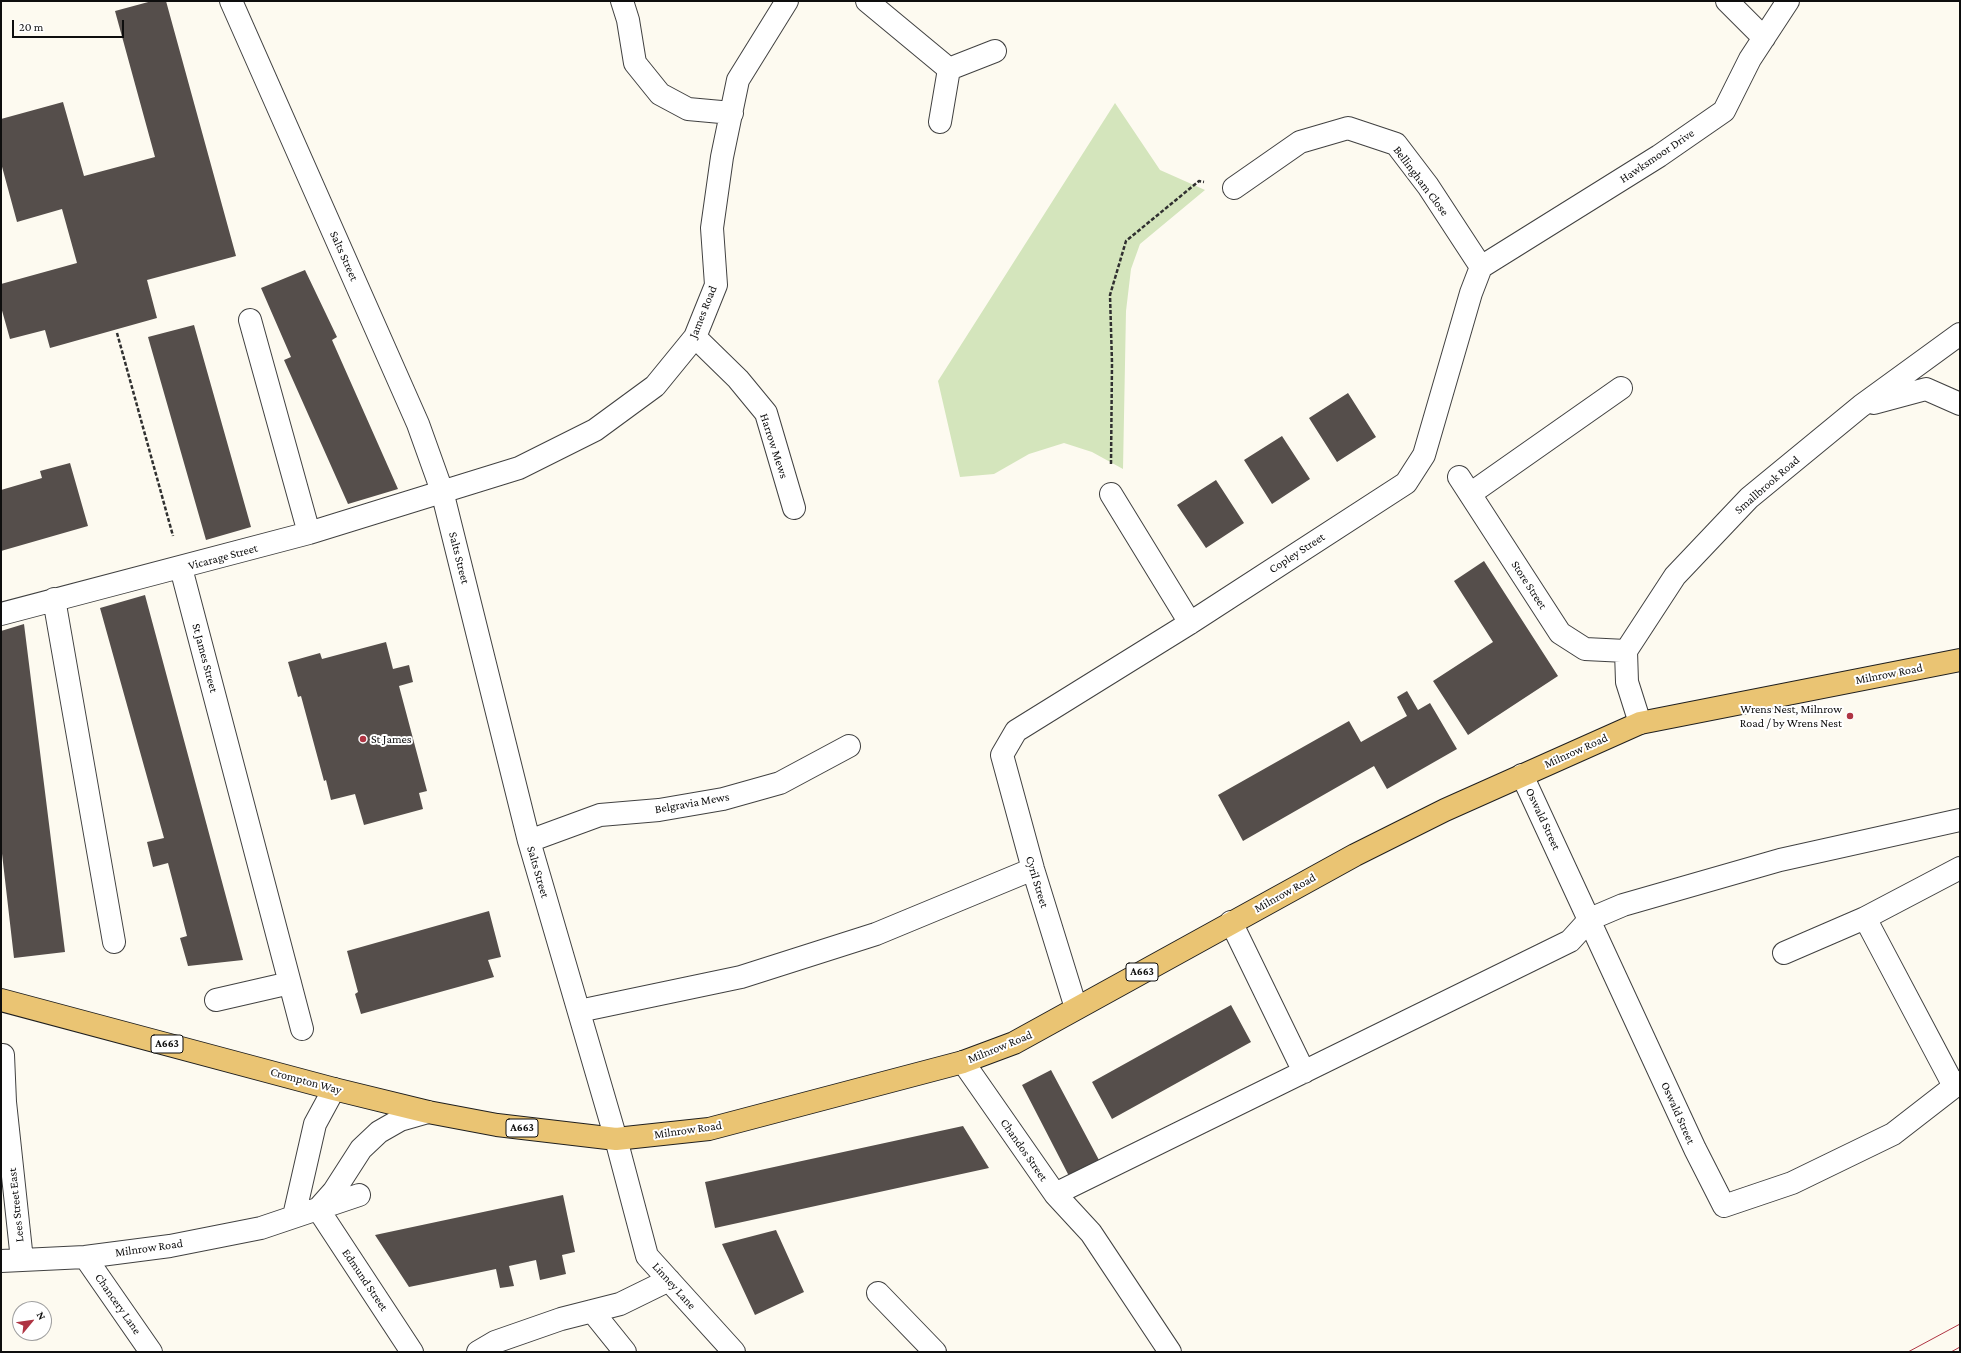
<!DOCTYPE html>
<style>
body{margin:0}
#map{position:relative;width:1961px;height:1353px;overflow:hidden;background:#fdfaf0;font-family:"Crimson Pro",serif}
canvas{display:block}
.frame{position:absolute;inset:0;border:2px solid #0e0e0e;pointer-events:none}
.north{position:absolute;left:12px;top:1301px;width:40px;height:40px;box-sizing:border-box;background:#fff;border:1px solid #9f9f9f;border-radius:50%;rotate:61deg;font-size:11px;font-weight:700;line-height:16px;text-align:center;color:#0e0e0e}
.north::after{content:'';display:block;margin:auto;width:14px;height:18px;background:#af3443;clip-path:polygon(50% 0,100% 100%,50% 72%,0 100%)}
.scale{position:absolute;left:12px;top:20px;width:112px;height:18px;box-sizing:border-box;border:2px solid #0e0e0e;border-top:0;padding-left:5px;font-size:12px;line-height:14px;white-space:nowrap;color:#0e0e0e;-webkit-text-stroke:3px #fff;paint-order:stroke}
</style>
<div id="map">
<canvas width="1961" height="1353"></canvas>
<div class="frame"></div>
<div class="north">N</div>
<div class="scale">20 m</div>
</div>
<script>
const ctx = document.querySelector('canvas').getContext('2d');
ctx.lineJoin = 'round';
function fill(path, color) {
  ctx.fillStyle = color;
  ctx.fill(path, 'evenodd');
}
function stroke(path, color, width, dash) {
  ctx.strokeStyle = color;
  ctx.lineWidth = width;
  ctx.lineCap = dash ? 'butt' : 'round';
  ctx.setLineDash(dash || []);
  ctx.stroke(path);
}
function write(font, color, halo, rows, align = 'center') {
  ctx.font = font + ' "Crimson Pro",serif';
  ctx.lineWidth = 4;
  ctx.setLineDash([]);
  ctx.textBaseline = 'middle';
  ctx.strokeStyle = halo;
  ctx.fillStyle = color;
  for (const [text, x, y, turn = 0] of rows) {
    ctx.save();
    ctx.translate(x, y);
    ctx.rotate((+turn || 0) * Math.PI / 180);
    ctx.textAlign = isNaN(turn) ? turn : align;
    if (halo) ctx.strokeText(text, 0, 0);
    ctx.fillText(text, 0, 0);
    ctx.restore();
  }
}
fill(new Path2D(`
 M1115,103l45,67 45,20 -65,54 -9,25 -5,42 -3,158 -31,-17 -28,-9 -35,11 -35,20 -34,3 -22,-96z`), '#d4e5bc');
fill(new Path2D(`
 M152,1h14l70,255 -89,24 10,38 -107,30 -5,-18 -35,9 -9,-32v-23l76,-21 -15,-54 -45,13 -16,-59v-44l62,-17 21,74 71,-19 -40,-146z
 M305,270l32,67 -5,3 66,149 -50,15 -64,-144 7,-3 -30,-69z
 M194,325l57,202 -45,13 -58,-203z
 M1348,393l28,44 -39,25 -28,-44z
 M1282,436l28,43 -38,25 -28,-44z
 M70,463l18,63 -87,25v-61l41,-12 -2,-7z
 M1216,480l28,43 -38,25 -29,-43z
 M1484,561l74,115 -90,59 -35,-54 60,-39 -39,-61z
 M145,595l98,365 -55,6 -8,-28 7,-2 -19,-73 -15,4 -6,-25 17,-4 -64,-230z
 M24,624l41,328 -51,6 -13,-113v-214z
 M386,642l7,27 16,-4 4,17 -14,4 28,105 -8,2 4,16 -59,16 -9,-31 -24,6 -5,-20 -2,1 -23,-85 -3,1 -10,-35 32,-9 2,6z
 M1407,691l11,19 12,-7 27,46 -70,40 -13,-23 -131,75 -25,-46 131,-74 12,21 46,-26 -10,-19z
 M489,911l12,46 -13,3 6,17 -133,37 -6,-20 3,-2 -11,-41z
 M1231,1005l20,37 -139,77 -20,-37z
 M1051,1070l49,92 -30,16 -48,-93z
 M963,1126l26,42 -274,60 -10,-46z
 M563,1195l12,57 -13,3 4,19 -26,6 -4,-20 -27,6 5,20 -14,2 -4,-19 -87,18 -34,-52z
 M776,1230l28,62 -49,23 -33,-71z`), '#554e4b');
const minor = new Path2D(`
 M231,1l187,423 24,67 87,350 87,298 31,117 87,96
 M622,1l6,19 7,43 25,31 28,15 44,4
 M867,1l82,68
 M1727,1l37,37
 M940,122l9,-53 46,-18
 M1234,188l66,-46 48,-14 48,16 32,42 53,81
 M1481,267l178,-111 65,-45 26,-52 38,-58
 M250,320l59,213
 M695,337l43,42 28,34 28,95
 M1874,403l52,-14 34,15
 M1459,477l101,156 25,16 41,2
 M1111,494l79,129
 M1470,494l151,-106
 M181,568l121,461
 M54,599l60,343
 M1,614l308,-81 210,-65 76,-38 60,-44 40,-49 21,-52 -4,-57 10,-71 16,-77 49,-79
 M1640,723l-13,-41 -1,-31 49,-75 74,-78 112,-92 99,-72
 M1522,775l173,374 29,57 68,-23 101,-49 67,-52
 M529,841l71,-26 59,-5 64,-11 57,-16 69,-37
 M1865,918l95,-50
 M1231,922l73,150
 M1784,953l81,-35 89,168
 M216,1000l74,-17
 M1076,1008l-43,-139 -31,-114 14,-24 174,-108 216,-140 18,-28 47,-162 10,-26
 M579,1011l162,-34 135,-43 157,-65
 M3,1055l2,47 17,158
 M963,1062l92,132 36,39 79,119
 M1055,1194l515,-253 20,-22 33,-14 157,-45 180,-40
 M318,1209l94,143
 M318,1209l16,-18 27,-42 18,-17 21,-12 28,-8
 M294,1216l21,-92 19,-35
 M85,1257l66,95
 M1,1261l84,-4 85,-11 91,-18 98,-33
 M878,1293l57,59
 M592,1311l33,41
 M478,1352l17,-10 66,-23 59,-15 49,-24`);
const major = new Path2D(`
 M1,1000l333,89 94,23 69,13 119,14 93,-10 254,-67 51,-19 341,-188 90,-45 195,-87 320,-63`);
stroke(minor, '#414141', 24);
stroke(major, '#1f1f1f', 24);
stroke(new Path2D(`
 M117,333l56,203
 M1111,464l1,-101 -2,-68 16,-54 73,-60 5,1`), '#303030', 2.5, [4, 2]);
stroke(minor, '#fff', 22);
stroke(major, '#eac473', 22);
stroke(new Path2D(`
 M1908,1352l52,-28
 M1951,1352l9,-5`), '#af3443', 1);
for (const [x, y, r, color] of [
 [1850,716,4,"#af3443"],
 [363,739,4,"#af3443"]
]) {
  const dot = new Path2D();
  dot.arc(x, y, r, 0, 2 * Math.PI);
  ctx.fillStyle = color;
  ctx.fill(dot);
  stroke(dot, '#fff', 1.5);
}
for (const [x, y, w] of [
 [1142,972,32],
 [167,1044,32],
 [522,1128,32]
]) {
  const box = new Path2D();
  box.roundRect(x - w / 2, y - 9, w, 18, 3);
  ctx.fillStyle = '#fff';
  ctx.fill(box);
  stroke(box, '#0e0e0e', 1);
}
write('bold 11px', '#0e0e0e', null, [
 ["A663",1142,972],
 ["A663",167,1044],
 ["A663",522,1128]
]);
write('12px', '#0e0e0e', '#fff', [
 ["Hawksmoor Drive",1657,156,-34],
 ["Bellingham Close",1421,181,53],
 ["Salts Street",344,256,66],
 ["James Road",703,312,-68],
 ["Harrow Mews",774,446,72],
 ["Smallbrook Road",1767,485,-41],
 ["Copley Street",1297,553,-33],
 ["Vicarage Street",223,557,-15],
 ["Salts Street",459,558,76],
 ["Store Street",1529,585,57],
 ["St James Street",205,658,75],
 ["Milnrow Road",1889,674,-11],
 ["Milnrow Road",1576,751,-24],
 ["Belgravia Mews",692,803,-10],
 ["Oswald Street",1543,819,65],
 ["Salts Street",538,872,74],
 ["Cyril Street",1037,882,73],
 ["Milnrow Road",1285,893,-29],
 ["Milnrow Road",1000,1047,-22],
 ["Crompton Way",306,1081,15],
 ["Oswald Street",1678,1113,66],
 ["Milnrow Road",688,1130,-8],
 ["Chandos Street",1024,1150,55],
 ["Lees Street East",16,1205,-96],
 ["Milnrow Road",149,1248,-8],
 ["Edmund Street",365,1280,56],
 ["Linney Lane",674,1286,48],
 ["Chancery Lane",118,1304,55]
]);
write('12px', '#0e0e0e', '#fff', [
 ["Wrens Nest, Milnrow",1842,709],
 ["Road / by Wrens Nest",1842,723],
 ["St James",371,739,"left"]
], 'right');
</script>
